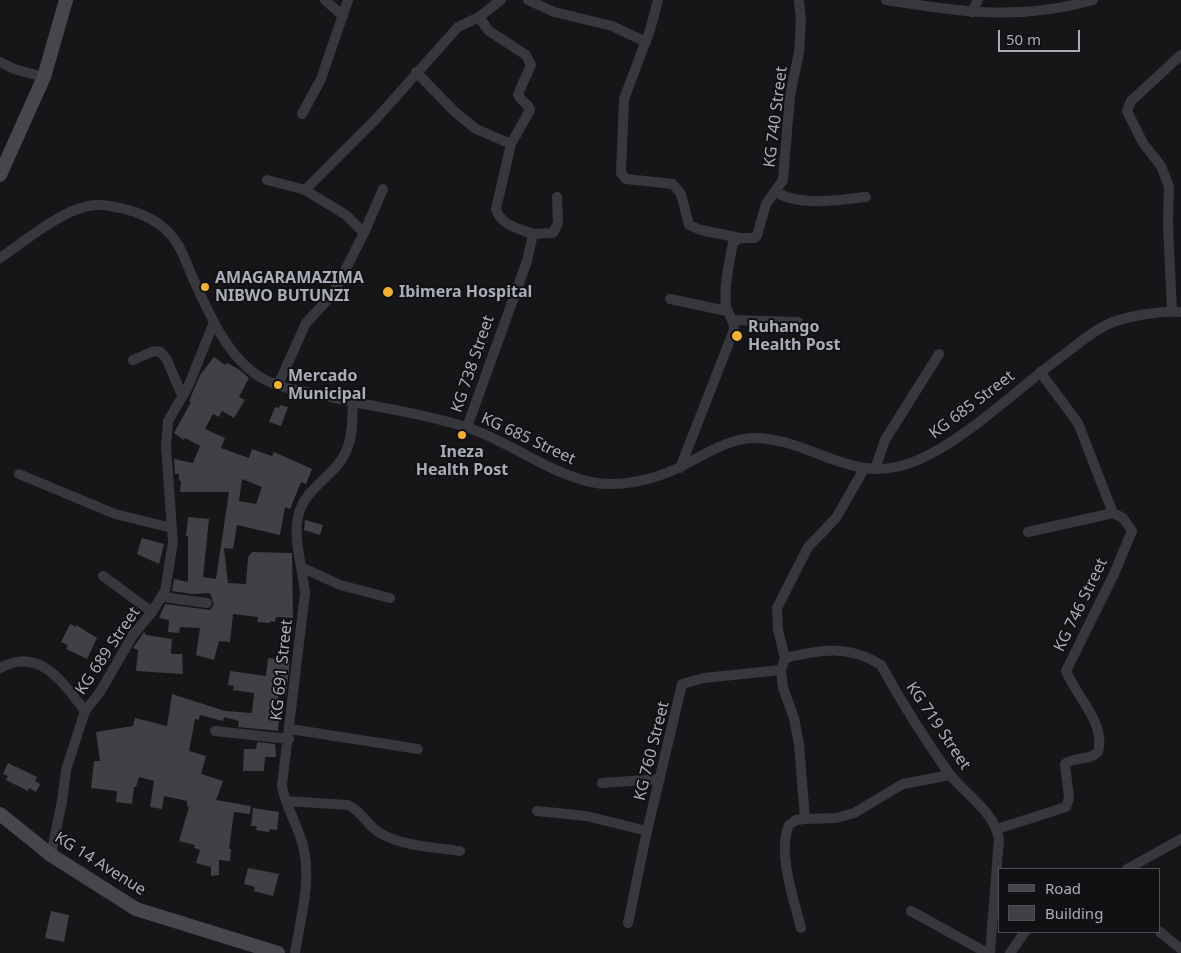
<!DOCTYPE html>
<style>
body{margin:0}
#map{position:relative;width:1181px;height:953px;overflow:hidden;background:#161618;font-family:"Noto Sans",sans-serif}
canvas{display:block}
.legend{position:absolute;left:998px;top:868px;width:162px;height:65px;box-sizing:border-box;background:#111113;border:1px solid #4d4f55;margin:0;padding:6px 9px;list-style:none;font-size:15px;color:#a8adb8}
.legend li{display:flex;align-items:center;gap:10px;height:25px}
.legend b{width:25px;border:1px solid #4d4f55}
.scale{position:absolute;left:998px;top:30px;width:82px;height:22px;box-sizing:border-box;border:2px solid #a8adb8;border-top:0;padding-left:6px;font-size:15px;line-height:18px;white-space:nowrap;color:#a8adb8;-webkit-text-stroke:4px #111113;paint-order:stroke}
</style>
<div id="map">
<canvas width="1181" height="953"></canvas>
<ul class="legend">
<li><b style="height:6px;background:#45474d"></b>Road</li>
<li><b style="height:14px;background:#404145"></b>Building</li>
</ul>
<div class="scale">50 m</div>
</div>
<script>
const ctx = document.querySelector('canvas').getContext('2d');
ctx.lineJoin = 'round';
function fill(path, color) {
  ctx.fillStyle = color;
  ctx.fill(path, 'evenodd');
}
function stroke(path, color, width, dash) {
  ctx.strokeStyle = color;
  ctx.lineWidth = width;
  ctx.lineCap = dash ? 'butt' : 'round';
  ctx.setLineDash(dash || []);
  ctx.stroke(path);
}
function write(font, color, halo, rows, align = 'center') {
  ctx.font = font + ' "Noto Sans",sans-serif';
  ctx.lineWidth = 4;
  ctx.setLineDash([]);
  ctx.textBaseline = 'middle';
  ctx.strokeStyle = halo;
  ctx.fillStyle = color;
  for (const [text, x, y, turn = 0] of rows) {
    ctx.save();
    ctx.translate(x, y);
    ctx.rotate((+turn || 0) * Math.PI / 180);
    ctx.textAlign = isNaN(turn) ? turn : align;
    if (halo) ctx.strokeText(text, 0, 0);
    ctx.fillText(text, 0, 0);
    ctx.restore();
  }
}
fill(new Path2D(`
 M214,357l11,8 2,-2 13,7 9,8 -10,19 6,3 -11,18 -12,-7 -3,6 -6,-3 -8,15 20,9 -4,10 28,10 3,-9 20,7 2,-4 38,17 -6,15 -5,-2 -11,27 -5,-2 -5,28 -43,-10 -4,24 -9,-1 4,35 18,1 2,-27 4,-5 40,1 1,65 -17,-1 -1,5 -5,-1v2l-13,-1 1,-5 -25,-3 -3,28 -11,-1 -5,19 -18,-5 4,-27 -20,-1 -1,6 -11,-1 1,-12 -10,-2 6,-14 45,6 4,-6 -4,-11 -17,1 -21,-3 2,-12 14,3v-46h-2l2,-19 21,2 -6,58 13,2 13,-87h-49l1,-10 -2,-2v-6h-4l-1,-15 19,4 7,-17 -15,-8 -1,2 -10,-7 17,-31 -2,-1 11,-26zM242,479l20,8 -6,17 -17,-3z
 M280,405l8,2 -7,19 -12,-4 6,-15 4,1z
 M305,520l18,5 -3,10 -16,-5z
 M142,538l22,6 -5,20 -22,-10z
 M70,624l6,3v-2l21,13 -10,21 -21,-10 2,-4 -7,-3z
 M144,632l2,3 26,4 -1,15h11l1,20 -47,-3 2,-21 -5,-2z
 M268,658l22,2 -4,35 -7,-1 -4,25 4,1 -1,11 -40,-4 1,-6 -15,-4 -1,4 -23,-6 -1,5 -4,-1 -6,32 17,5 -5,18 22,7 -7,19 35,6 -1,8 -16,-2 -5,37h2l-1,12 -11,-1v15l-8,1v-9l-15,-4 4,-13 -6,-2 1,-3 -16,-4 10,-34 -2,-1v-5l-23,-5 -2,13 -12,-2 4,-26 -15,-4 -3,10h-2l-2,17 -16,-2 1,-11 -26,-3 3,-27h6l-4,-29 37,-6 2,-8 32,8 5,-32 53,17 27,2 2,-20 -21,-3 1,-4 -6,-1 2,-14 36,5z
 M257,742l18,2 1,13h-11l-1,14h-21l1,-22h12z
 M8,763l29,14 -2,4 5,3 -4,8 -7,-4 -1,3 -22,-11 2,-4 -5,-2z
 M253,808l26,4 -2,18 -7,-1 -1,3 -13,-2 1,-4h-6z
 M248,868l31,6 -6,22 -19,-5 1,-4 -11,-3z
 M51,911l18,4 -5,27 -19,-4z`), '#404145');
stroke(new Path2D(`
 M325,0l18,16
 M528,0l26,12 58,14 34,16
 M658,0l-8,30 -26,69 -3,74 5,6 47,5 8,10 8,31 12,5 39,8
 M886,0c74,12 134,21 207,0
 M972,12l6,-12
 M0,62l14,7 30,8
 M416,72l39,40 21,17 35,15
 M302,114l19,-35 27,-79
 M267,180l38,10 41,25 18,18 -31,61 -27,29 -28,62
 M305,190l71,-71 82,-92 21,-10
 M775,192c28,15 61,8 91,5
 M364,233l19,-44
 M533,234l20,-1 5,-10 -1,-26
 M0,258c25,-17 59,-46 88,-52 16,-3 32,2 47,6 11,4 22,9 30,17 14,12 20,30 27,47 16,35 34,80 68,101 20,12 43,14 66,19 46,11 94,16 140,31 43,14 80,45 125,55 27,6 62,-2 87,-14 23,-11 48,-29 75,-30 61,0 100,51 165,22 49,-21 100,-72 144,-104 16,-12 33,-27 51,-34 20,-7 47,-11 68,-10
 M670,299l57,12
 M1172,312l-4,-88 1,-37 -8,-21 -18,-23 -16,-32 4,-10 50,-46
 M734,320l64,2
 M133,360l21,-9 7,1 6,8 15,35
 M467,427l60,-166 6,-27c-13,-5 -33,-9 -37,-25l15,-65 19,-34c-2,-8 -10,-8 -12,-16l13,-29 -5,-10 -37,-24 -10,-14 22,-17
 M680,468l54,-138c1,-11 -7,-15 -8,-25 -3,-16 4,-46 7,-62l7,-5h14l3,-2 9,-32 17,-24 7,-84 9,-44 2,-31 -2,-21
 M875,469l10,-29 54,-86
 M19,474l96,40 57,14
 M1028,532l85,-19
 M303,568l37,17 50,13
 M103,576l49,36
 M163,597l44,6
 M785,658c36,-8 63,-14 96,7 20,36 43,73 67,107 17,23 45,37 51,67l-9,114
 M0,668c40,-22 63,15 85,43
 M290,729l128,20
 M215,731l74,8
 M602,783l58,-4
 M286,801l62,4c14,6 19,21 32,28 24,14 54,14 80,18
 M537,811l49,5 61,15
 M805,819l31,-1 18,-5 49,-29 47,-9
 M997,829l69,-22 3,-9 -4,-34c9,-8 25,-3 33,-12 8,-29 -22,-56 -32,-81l48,-97 18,-43 -9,-13 -10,-5 -35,-90 -38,-51
 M51,855l11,-54 4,-31 19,-59 15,-19 33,-57 19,-23 13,-21 8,-49 -7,-95 2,-26 20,-34 26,-65
 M1127,869l54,-30
 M911,911l76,42
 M628,923l19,-92 35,-147 22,-6 77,-8
 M801,928c-7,-28 -24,-76 -12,-103l7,-5 9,-1 -6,-75 -5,-26 -11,-30 -2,-18 4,-12 -7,-28 -1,-22 31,-61 28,-29 28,-49
 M1160,932l21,17
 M295,953c5,-32 16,-70 9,-103 -4,-22 -20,-45 -22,-65l23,-192c-2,-23 -13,-57 -6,-80 7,-26 39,-39 48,-64 6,-14 5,-31 6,-46
 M1010,953l15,-21`), '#37383d', 10);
stroke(new Path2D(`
 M0,175l44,-98 22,-77
 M0,814l51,41 85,54 142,44`), '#45474d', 14);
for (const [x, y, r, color] of [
 [205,287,5,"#f2b134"],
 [388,292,6,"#f2b134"],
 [737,336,6,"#f2b134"],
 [278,385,5,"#f2b134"],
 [462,435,5,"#f2b134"]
]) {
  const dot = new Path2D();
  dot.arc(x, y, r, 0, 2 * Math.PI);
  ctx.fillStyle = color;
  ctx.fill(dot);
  stroke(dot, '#111113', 2);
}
write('16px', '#a8adb8', '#111113', [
 ["KG 740 Street",776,117,-83],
 ["KG 738 Street",473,364,-71],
 ["KG 685 Street",972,405,-37],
 ["KG 685 Street",528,439,25],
 ["KG 746 Street",1081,605,-64],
 ["KG 689 Street",108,651,-56],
 ["KG 691 Street",282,670,-84],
 ["KG 719 Street",938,726,56],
 ["KG 760 Street",652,751,-76],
 ["KG 14 Avenue",100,864,32]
]);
write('bold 16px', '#a8adb8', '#111113', [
 ["AMAGARAMAZIMA",215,278],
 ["NIBWO BUTUNZI",215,296],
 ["Ibimera Hospital",399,292],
 ["Ruhango",748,327],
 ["Health Post",748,345],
 ["Mercado",288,376],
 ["Municipal",288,394],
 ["Ineza",462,452,"center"],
 ["Health Post",462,470,"center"]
], 'left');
</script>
